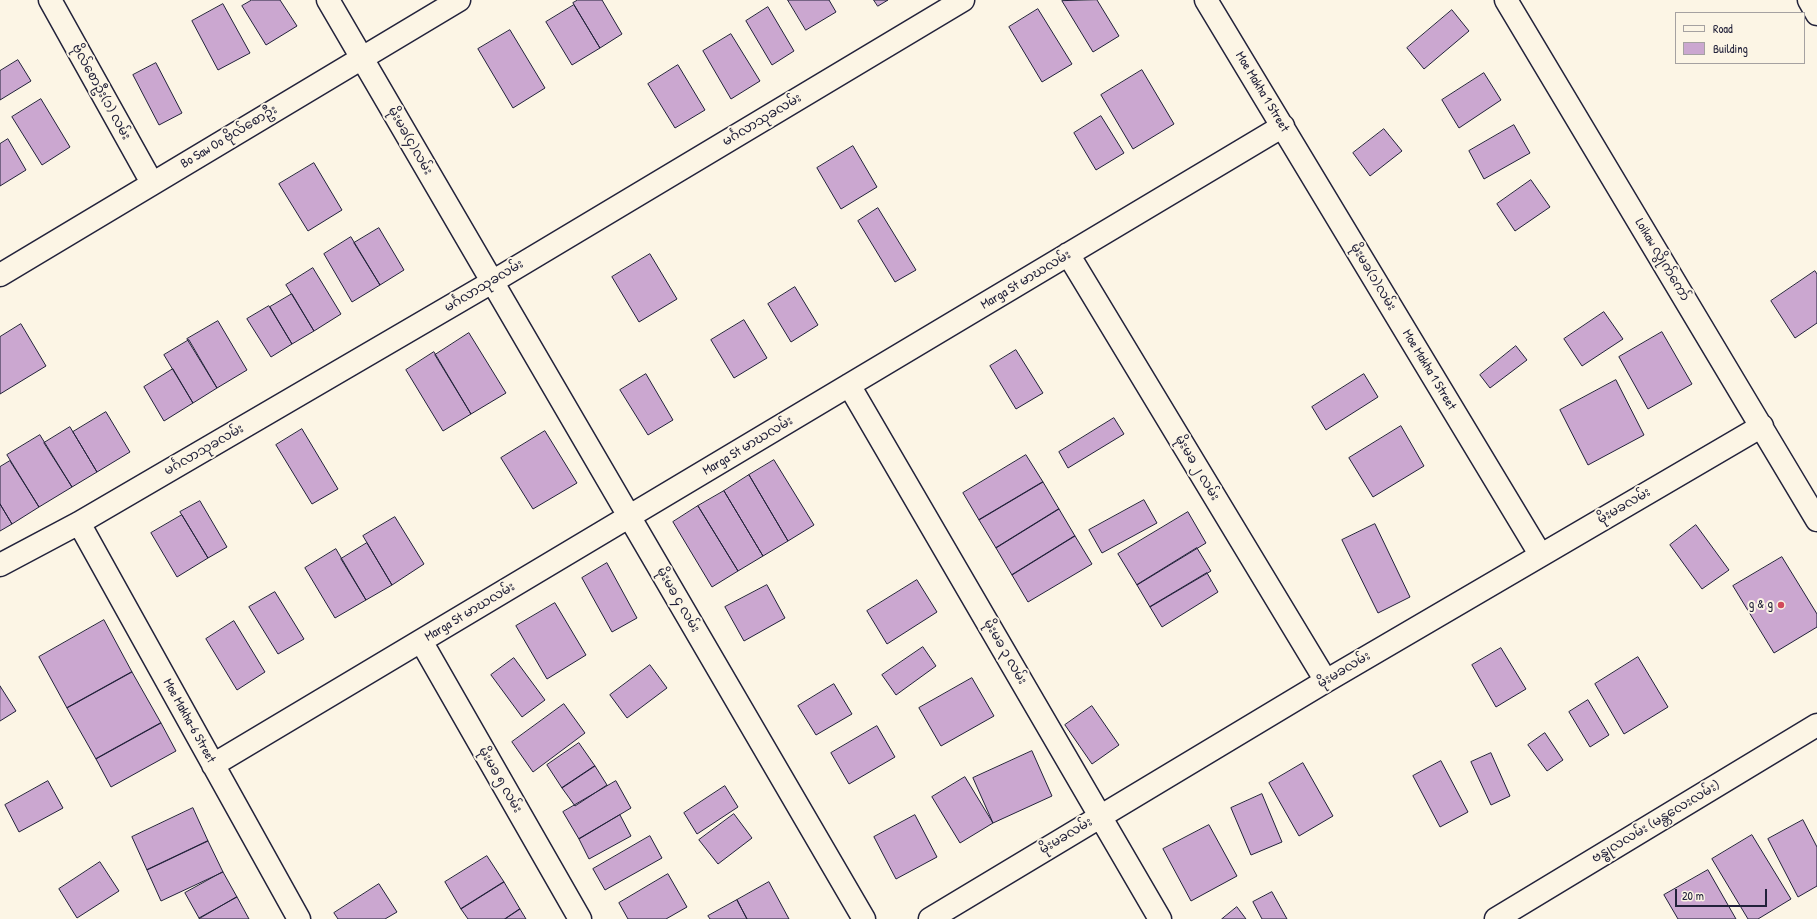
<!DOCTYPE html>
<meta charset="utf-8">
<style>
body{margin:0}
#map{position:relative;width:1817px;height:919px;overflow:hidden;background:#fcf5e5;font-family:"Patrick Hand",sans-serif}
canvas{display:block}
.legend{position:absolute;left:1675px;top:12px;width:130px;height:52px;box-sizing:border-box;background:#fcf5e5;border:1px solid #a5a1a1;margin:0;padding:5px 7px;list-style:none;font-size:12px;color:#22223b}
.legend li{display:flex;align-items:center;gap:8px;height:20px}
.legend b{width:20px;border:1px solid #a5a1a1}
.scale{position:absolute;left:1675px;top:889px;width:92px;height:18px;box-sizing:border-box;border:2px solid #22223b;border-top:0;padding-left:5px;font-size:12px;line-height:14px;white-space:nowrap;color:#22223b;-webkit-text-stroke:3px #fcf5e5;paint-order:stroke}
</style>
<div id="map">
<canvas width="1817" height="919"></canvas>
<ul class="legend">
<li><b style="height:5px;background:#fcf5e5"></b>Road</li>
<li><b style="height:11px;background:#cba7d0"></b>Building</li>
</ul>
<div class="scale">20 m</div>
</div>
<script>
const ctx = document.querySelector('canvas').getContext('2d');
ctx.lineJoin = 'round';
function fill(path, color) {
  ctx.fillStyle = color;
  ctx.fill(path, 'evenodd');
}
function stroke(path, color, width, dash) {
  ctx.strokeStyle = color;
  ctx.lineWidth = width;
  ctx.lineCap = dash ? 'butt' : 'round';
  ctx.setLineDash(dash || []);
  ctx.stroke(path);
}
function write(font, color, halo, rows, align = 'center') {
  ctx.font = font + ' "Patrick Hand","Noto Sans Myanmar",sans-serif';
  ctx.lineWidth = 4;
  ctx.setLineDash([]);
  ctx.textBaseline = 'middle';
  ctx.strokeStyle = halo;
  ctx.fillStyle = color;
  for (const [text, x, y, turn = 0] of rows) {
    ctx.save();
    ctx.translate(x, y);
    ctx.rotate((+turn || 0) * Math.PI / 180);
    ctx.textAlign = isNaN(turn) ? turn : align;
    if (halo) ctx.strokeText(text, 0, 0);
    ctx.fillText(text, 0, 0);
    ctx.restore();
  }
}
const building = new Path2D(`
 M252,0h28l17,26 -31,19 -24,-39z
 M578,0h24l20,34 -22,14 -27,-45z
 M788,0h41l7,12 -30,18z
 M874,0h14l-10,6z
 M1097,0l22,36 -26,16 -31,-51z
 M223,4l27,49 -32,17 -26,-49z
 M574,5l26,43 -28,17 -26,-43z
 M768,7l26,44 -22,14 -26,-44z
 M1038,9l34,55 -30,18 -33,-55z
 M1452,10l17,21 -45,38 -17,-21z
 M510,30l35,58 -32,20 -35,-59z
 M731,34l29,47 -29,18 -28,-48z
 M18,60l13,21 -31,19v-29z
 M156,63l26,50 -23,12 -26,-50z
 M678,65l27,45 -30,18 -27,-44z
 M1142,70l32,54 -41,25 -32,-54z
 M1484,73l17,27 -42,28 -17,-28z
 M41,99l29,48 -28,18 -30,-48z
 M1101,116l23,37 -28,17 -22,-37z
 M1514,125l16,28 -46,26 -15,-28z
 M1384,129l18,22 -32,25 -17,-23z
 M8,139l18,31 -26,16v-42z
 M853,146l24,41 -36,22 -24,-41z
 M314,163l28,47 -34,21 -29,-47z
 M1531,180l19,27 -35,24 -18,-27z
 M878,208l38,62 -21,12 -37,-61z
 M379,228l25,42 -24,15 -26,-42z
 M351,237l29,48 -28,17 -28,-48z
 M650,254l27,45 -38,23 -27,-45z
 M313,268l28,46 -27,17 -28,-46z
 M1815,271l2,3v49l-22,15 -24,-37z
 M795,287l23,38 -27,17 -23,-38z
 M292,294l22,37 -22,13 -22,-37z
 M269,306l23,38 -21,13 -24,-38z
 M1604,312l19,27 -41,27 -18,-27z
 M744,320l23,38 -33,20 -23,-38z
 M218,321l29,49 -30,18 -30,-49z
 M21,324l25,42 -46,28v-57z
 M1662,332l30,52 -44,25 -29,-52z
 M469,333l37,60 -35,21 -36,-59z
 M189,340l28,48 -24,15 -29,-48z
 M1516,346l11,14 -37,28 -10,-13z
 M1016,350l27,43 -27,16 -26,-43z
 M434,352l37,62 -28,17 -37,-61z
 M173,369l20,34 -29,18 -20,-34z
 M646,374l27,46 -25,15 -28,-45z
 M1364,374l14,23 -52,33 -14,-23z
 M1616,380l28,55 -56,30 -28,-55z
 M106,412l24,40 -33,20 -24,-40z
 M1114,418l10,16 -56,34 -9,-16z
 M1401,426l23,40 -51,31 -24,-39z
 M70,427l27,45 -25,15 -28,-44z
 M302,429l36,60 -26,15 -36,-59z
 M545,431l32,52 -44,26 -32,-51z
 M40,435l32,52 -33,20 -32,-52z
 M1026,455l17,27 -64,38 -16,-27z
 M774,460l40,65 -26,16 -39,-66z
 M10,461l29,46 -27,17 -12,-20v-37z
 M749,475l39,66 -25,15 -39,-65z
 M1043,482l16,27 -63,39 -17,-28z
 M724,491l39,65 -25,15 -40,-65z
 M1144,500l13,23 -55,30 -13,-23z
 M200,501l27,46 -19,11 -28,-46z
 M0,504l12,20 -12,7z
 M698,506l40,65 -26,16 -39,-65z
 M1059,509l16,27 -63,39 -16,-27z
 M1188,512l18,31 -69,42 -19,-31z
 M182,515l26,43 -31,19 -26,-44z
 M395,517l29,47 -32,21 -29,-49z
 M1375,524l35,73 -32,16 -36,-73z
 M1696,525l33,45 -27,19 -32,-44z
 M1075,536l17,28 -64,38 -16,-27z
 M367,543l25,42 -26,15 -25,-41z
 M1197,548l14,23 -61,36 -13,-22z
 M336,549l30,51 -31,18 -30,-50z
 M1782,557l35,57v13l-43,26 -41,-67z
 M607,563l30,55 -25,14 -30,-54z
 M1207,573l11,19 -56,35 -12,-20z
 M917,580l20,32 -50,32 -20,-33z
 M767,585l18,33 -41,23 -19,-34z
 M275,592l29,47 -26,15 -29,-47z
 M555,603l31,52 -39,24 -31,-53z
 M104,620l28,52 -65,36 -28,-51z
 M234,621l31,51 -28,18 -31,-51z
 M923,647l13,19 -40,29 -14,-20z
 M1501,648l25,41 -30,18 -24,-42z
 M1638,657l30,50 -44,27 -29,-50z
 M514,658l31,42 -23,17 -31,-42z
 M650,665l17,23 -40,30 -17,-23z
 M132,672l29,51 -65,36 -29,-51z
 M972,678l22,38 -53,30 -22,-38z
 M834,684l18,30 -36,21 -18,-29z
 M0,686l16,25 -16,10z
 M1588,700l21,35 -19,12 -21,-35z
 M564,704l21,29 -52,39 -21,-30z
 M1092,706l27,39 -27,19 -27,-39z
 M161,723l15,28 -65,36 -15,-28z
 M877,726l18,31 -46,27 -18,-31z
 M1545,733l18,27 -16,11 -19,-26z
 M579,743l16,23 -33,22 -15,-23z
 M1032,751l20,45 -59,27 -20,-45z
 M1491,753l19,43 -19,9 -20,-43z
 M1441,761l27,51 -28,15 -27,-51z
 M1303,763l30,53 -34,20 -30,-53z
 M595,766l12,19 -32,21 -13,-18z
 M965,777l28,46 -33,20 -28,-46z
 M48,781l15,27 -44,24 -14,-27z
 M616,781l15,27 -52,31 -16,-27z
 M725,786l13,21 -41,27 -13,-21z
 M1262,794l20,48 -31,13 -20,-47z
 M193,808l15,33 -61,29 -15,-33z
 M734,814l18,24 -34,26 -19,-24z
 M620,815l11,21 -42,23 -10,-20z
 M915,815l22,42 -41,22 -22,-42z
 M1803,820l14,27v39l-19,11 -30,-58z
 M1209,825l28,51 -46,25 -28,-52z
 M1752,835l39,64 -33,20h-10l-36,-60z
 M650,836l12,22 -57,32 -12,-21z
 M208,841l15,31 -62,29 -14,-31z
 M487,856l17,26 -43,27 -16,-27z
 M100,862l19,29 -42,27 -18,-29z
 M1708,870l28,49h-58l-14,-24z
 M223,872l14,25 -38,21 -14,-25z
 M668,874l19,33 -21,12h-38l-9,-16z
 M504,882l16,27 -15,10h-37l-7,-10z
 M769,882l20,37h-42l-10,-19z
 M379,884l18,28 -12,7h-47l-4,-6z
 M1272,892l15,27h-25l-9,-17z
 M237,897l12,22h-50z
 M737,900l10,19h-37l-2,-3z
 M1237,907l9,12h-24z
 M520,909l6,10h-21z`);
fill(building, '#cba7d0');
stroke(building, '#22223b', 1);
const street = new Path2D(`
 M50,0l102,183
 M328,0l536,919
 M1206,0l334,554
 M1506,0l311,520
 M1809,0l8,14
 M1068,254l258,427
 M0,275l459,-275
 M849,385l311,534
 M79,523l220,396
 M0,565l79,-42 413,-241 471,-282
 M421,641l159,278
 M213,765l1070,-639
 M930,919l396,-238 436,-255`);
const secondary = new Path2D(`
 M1496,919l321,-194`);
stroke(street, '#22223b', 25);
stroke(secondary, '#22223b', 25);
stroke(street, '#fcf5e5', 22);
stroke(secondary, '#fcf5e5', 22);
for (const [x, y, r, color] of [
 [1781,605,4,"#d1495b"]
]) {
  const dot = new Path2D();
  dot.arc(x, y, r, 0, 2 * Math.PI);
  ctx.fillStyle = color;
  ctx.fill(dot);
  stroke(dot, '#fcf5e5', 1.5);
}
write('13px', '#22223b', '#fcf5e5', [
 ["ဗိုလ်စောဦး(၁) လမ်း",101,92,61],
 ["Moe Makha 1 Street",1262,92,59],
 ["မင်္ဂလာသုခလမ်း",762,120,-31],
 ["Bo Saw Oo ဗိုလ်စောဦး",229,137,-31],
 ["မိုးမခ(၄)လမ်း",410,141,60],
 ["Loikaw လွိုက်ကော်",1662,260,59],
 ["မိုးမခ(၁)လမ်း",1373,277,59],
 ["Marga St မာဃလမ်း",1026,280,-31],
 ["မင်္ဂလာသုခလမ်း",484,286,-31],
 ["Moe Makha 1 Street",1429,370,59],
 ["Marga St မာဃလမ်း",748,446,-31],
 ["မင်္ဂလာသုခလမ်း",204,450,-30],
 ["မိုးမခ ၂ လမ်း",1197,468,59],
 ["မိုးမခလမ်း",1624,506,-30],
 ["မိုးမခ ၄ လမ်း",678,600,60],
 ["Marga St မာဃလမ်း",470,612,-31],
 ["မိုးမခ ၃ လမ်း",1005,652,60],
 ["မိုးမခလမ်း",1344,670,-31],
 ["Moe Makha-6 Street",189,721,61],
 ["မိုးမခ ၅ လမ်း",500,780,60],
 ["ဗန္ဓုလလမ်း (မန္တလေးလမ်း)",1656,822,-31],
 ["မိုးမခလမ်း",1066,836,-31]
]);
write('13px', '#22223b', '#fcf5e5', [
 ["g & g",1773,605]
], 'right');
</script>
